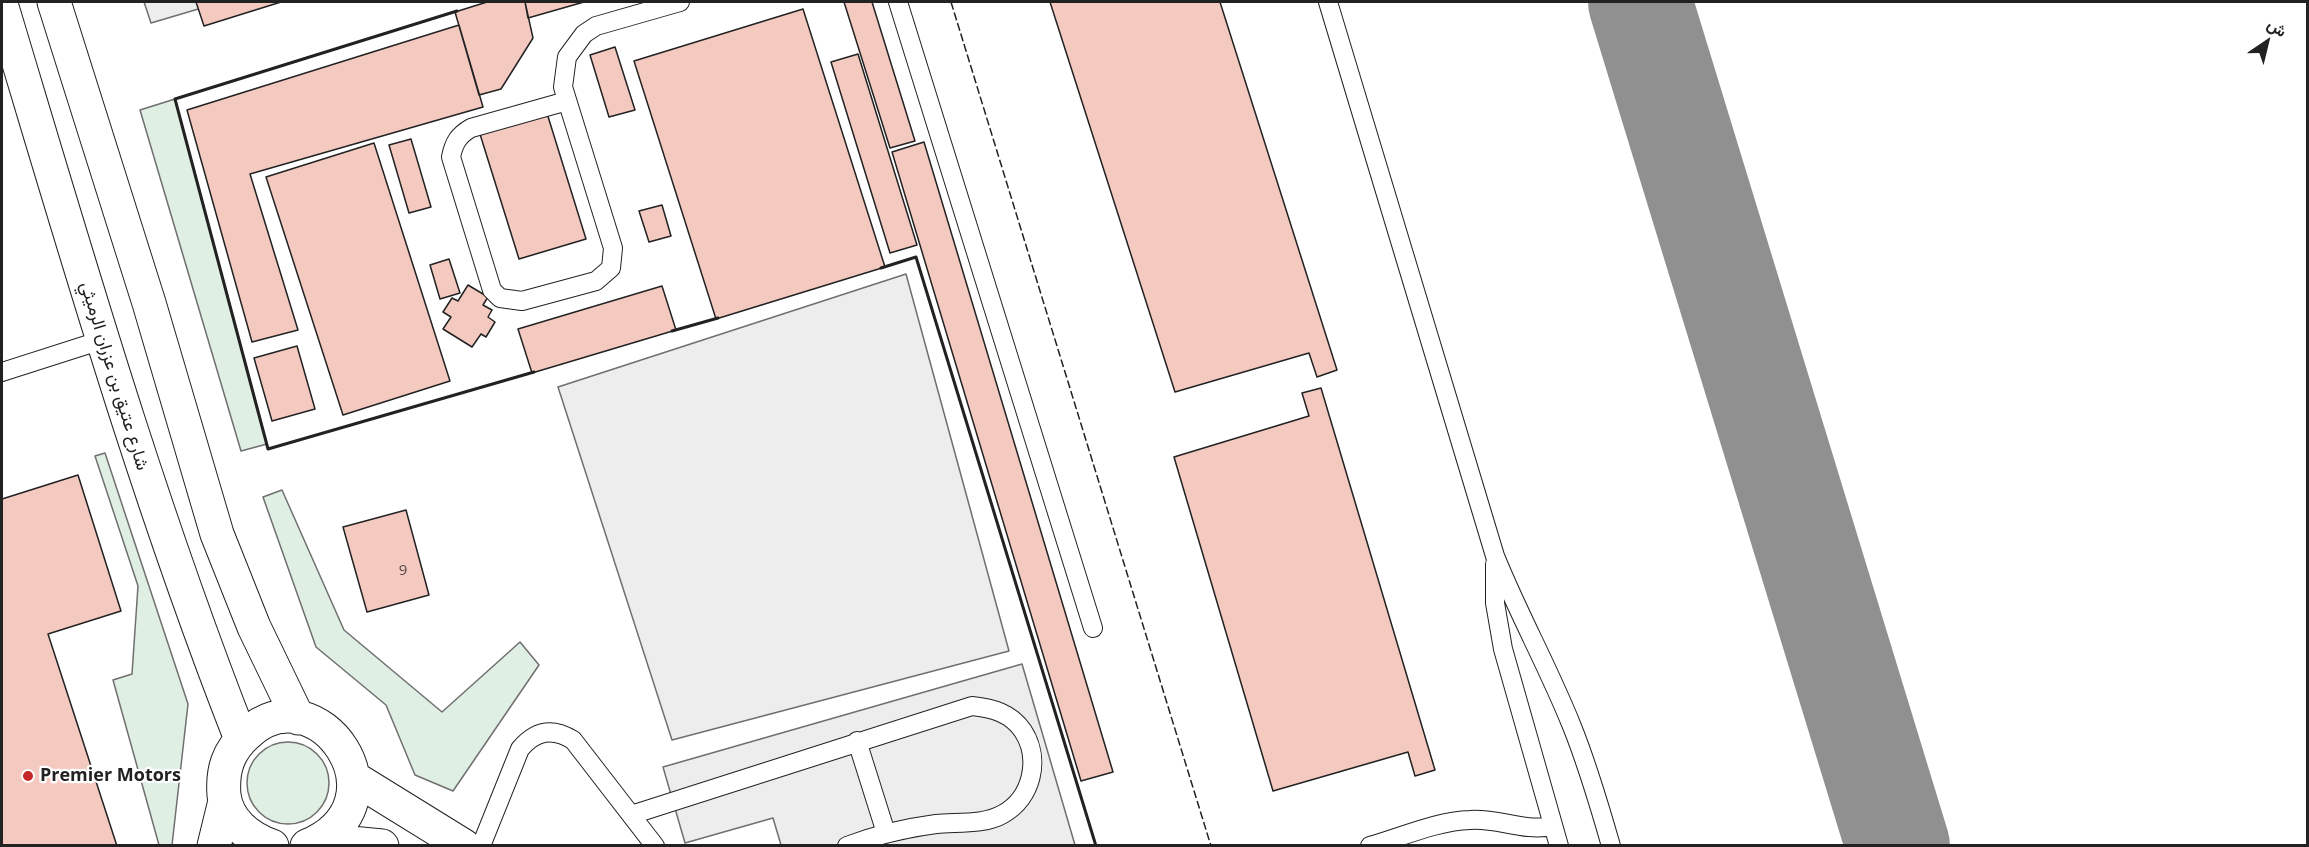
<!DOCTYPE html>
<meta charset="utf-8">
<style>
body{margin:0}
#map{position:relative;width:2309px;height:847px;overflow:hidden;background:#fff;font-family:"Open Sans",Vazirmatn,sans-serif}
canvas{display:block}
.frame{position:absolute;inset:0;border:3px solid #222;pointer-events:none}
.north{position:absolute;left:2237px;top:12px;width:60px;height:60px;-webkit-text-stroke:4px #fff;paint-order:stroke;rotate:35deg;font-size:16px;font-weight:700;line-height:24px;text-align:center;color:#222}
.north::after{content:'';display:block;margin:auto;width:21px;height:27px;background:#222;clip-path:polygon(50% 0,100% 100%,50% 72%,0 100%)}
</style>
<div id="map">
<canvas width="2309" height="847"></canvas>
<div class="frame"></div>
<div class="north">ش</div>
</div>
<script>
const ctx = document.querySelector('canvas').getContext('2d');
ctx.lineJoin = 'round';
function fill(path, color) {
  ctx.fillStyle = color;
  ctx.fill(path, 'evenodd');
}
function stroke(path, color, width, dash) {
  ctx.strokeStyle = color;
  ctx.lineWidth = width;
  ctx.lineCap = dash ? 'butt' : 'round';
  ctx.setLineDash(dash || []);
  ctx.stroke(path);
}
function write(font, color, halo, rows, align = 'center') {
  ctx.font = font + ' "Open Sans",Vazirmatn,sans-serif';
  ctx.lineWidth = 4.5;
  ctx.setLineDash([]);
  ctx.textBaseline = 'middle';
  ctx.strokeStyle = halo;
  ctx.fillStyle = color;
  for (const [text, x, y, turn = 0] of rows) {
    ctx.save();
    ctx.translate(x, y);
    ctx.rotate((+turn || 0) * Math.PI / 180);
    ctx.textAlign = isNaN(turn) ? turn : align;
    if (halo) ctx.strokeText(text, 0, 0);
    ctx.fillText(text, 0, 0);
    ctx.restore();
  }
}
const green = new Path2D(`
 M175,99l92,345 -26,7 -101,-341z
 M105,453l83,251 -16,141h-13l-46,-165 19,-6 6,-88 -43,-130z
 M282,490l62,140 98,82 78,-70 19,23 -86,126 -38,-16 -29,-70 -70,-58 -53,-150z
 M247 783a41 41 0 1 1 82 0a41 41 0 1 1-82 0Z`);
fill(green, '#e0efe3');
stroke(green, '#6f6f6f', 1.5);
const parking = new Path2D(`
 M144,2h78l-71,21z
 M906,274l103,377 -337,89 -114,-353z
 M1022,664l53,181h-294l-8,-27 -88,25 -22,-76z`);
fill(parking, '#ededed');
stroke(parking, '#6f6f6f', 1.5);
stroke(new Path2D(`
 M1640,2l258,844`), '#909090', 104);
const building = new Path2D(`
 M196,2h85l-77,24z
 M487,2h38l8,36 -32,51 -22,6 -24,-83z
 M525,2h59l-56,16z
 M844,2h28l43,139 -25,7z
 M1050,2h170l117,368 -20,7 -8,-24 -134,39z
 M803,9l82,258 -169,52 -82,-258z
 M459,25l24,82 -233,67 48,156 -46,12 -65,-232z
 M615,47l20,63 -26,7 -19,-62z
 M858,54l59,191 -27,8 -59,-191z
 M546,110l40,129 -67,20 -40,-128z
 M411,139l20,68 -22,6 -20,-68z
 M924,142l189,630 -32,9 -189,-629z
 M374,143l76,238 -107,34 -77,-238z
 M662,205l9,31 -22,6 -10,-31z
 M449,259l11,34 -20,6 -10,-34z
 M468,285l20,12 -5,8 9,5 -4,7 7,5 -9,15 -5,-3 -9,13 -29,-18 8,-12 -8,-5 9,-14 6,3z
 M662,286l14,44 -144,43 -14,-44z
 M297,346l18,63 -43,12 -18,-63z
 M1321,388l114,382 -20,6 -7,-24 -135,39 -99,-334 135,-41 -7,-23z
 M78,475l43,136 -73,23 69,212h-115v-347z
 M406,510l23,85 -62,17 -24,-85z`);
fill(building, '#f3c9c0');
stroke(building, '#222', 1.5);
const lane = new Path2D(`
 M898,2l195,626
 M1328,2l167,554c23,57 53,111 76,168 16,39 28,80 40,122
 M567,101l-96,27c-12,7 -17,14 -20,29l41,133 8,8 22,3 74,-20 15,-13 2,-20 -50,-161 4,-30 17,-23 12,-8 84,-24
 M2,372l100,-32
 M1495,564v39l8,46 56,197
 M857,741l29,92
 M631,815l341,-109c20,2 39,7 51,25 18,28 9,67 -20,83 -19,11 -45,8 -67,10 -30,4 -60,11 -89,22
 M481,846l39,-97c15,-18 32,-22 53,-9l82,106
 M1370,846c32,-9 67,-25 100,-26 30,-2 52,12 83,6`);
const street = new Path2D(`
 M54,2l95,301 68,231 37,93 44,91
 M2,7c74,246 145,493 239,732
 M354,778l110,68
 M320,840l62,6
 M214,846l11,-45
 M272,846c-23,-8 -45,-25 -48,-51 -2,-25 4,-44 23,-61 69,-66 165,68 60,112`);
stroke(lane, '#222', 20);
stroke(street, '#222', 35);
stroke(lane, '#fff', 18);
stroke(street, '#fff', 33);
stroke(new Path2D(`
 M951,2l260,844`), '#222', 1.5, [8, 3]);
stroke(new Path2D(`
 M457,11l-282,88 93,350 266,-77
 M881,268l35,-11 180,589
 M672,331l46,-13`), '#222', 3);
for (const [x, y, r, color] of [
 [28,776,6,"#c62828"]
]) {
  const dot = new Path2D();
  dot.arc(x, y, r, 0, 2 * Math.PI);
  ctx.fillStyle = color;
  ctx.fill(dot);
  stroke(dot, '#fff', 2);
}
write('15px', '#564c4a', null, [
 ["9",403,571]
]);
write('18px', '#222', '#fff', [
 ["شارع عتيق بن عزران الرميثي",114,376,73]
]);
write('bold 18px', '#222', '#fff', [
 ["Premier Motors",40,776]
], 'left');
</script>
